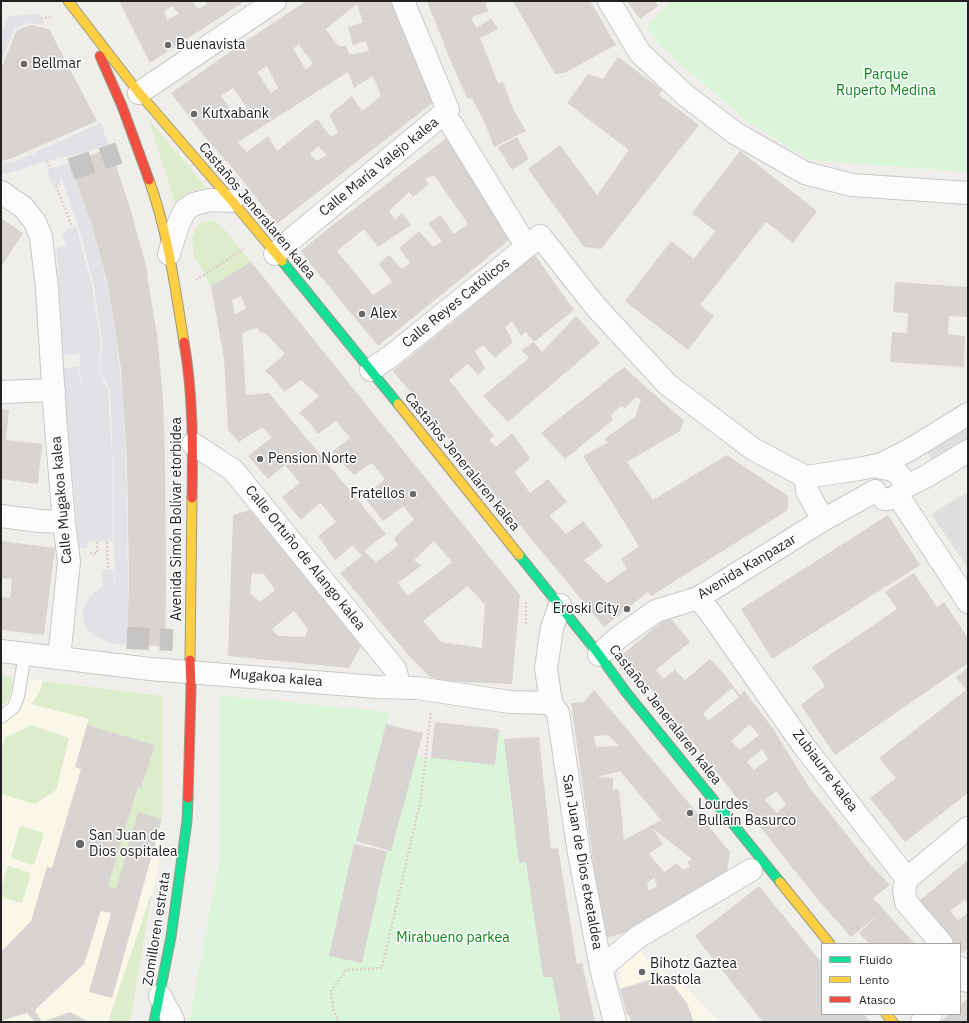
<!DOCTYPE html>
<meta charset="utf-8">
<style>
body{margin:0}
#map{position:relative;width:969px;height:1023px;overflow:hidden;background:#f0eeeb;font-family:"IBM Plex Sans",sans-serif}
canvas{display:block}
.frame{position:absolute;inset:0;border:2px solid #222;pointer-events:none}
.legend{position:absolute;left:821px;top:943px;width:140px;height:72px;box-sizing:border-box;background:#fff;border:1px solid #a7a7a7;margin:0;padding:5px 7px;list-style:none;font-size:12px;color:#222}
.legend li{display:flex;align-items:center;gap:8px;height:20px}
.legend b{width:20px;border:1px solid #a7a7a7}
</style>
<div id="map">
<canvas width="969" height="1023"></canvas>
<div class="frame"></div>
<ul class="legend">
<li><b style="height:5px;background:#16e098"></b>Fluido</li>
<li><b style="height:5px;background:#ffcf43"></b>Lento</li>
<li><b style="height:5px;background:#f24e42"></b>Atasco</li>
</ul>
</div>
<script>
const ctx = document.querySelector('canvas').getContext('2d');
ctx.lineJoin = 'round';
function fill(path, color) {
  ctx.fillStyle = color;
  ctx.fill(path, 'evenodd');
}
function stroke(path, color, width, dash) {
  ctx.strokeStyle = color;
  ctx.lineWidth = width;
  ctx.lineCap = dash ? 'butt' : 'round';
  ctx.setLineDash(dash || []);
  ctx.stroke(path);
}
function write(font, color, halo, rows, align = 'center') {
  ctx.font = font + ' "IBM Plex Sans",sans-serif';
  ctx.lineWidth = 3;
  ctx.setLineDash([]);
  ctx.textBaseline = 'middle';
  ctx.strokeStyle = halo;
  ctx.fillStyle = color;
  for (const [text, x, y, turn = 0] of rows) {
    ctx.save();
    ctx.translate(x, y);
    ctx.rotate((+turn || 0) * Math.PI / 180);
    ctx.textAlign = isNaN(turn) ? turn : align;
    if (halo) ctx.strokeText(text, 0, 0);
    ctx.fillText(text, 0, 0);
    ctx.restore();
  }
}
fill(new Path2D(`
 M1,675l162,21 -1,123 -4,51 -6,22 -44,130h-107z
 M637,945l8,13 40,28 35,36h-91l-9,-33 -3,-31z`), '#f8f7e8');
fill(new Path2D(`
 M149,120l58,68 -15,3 -17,12z
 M214,220l11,10 26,32 -40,24 -17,-30 -2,-19 7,-13z
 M1,675l12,2c-1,11 -1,23 -12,29z
 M43,681l120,15 -1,123 -24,-7 -22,77 -8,-3 30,-99 3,1 13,-43 -67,-20 2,-6 -58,-15 9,-13z
 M31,725l38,13 -13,52 -21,14 -34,-10v-42l4,-14z
 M20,826l24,7 -10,32 -23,-7z
 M8,866l23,7 -9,30 -21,-6v-9z
 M152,892l-22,130h-22z`), '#ddeccb');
fill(new Path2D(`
 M672,1h296v171l-159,-12 -62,-39 -87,-75 -13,-20z
 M219,695l170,17 -32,125 -3,7 -24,112 32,7 25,-112 4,-1 25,-94 79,9 4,-36 5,10 15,123h7l17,114 9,1 9,45h-372l31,-166z`), '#daf5da');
fill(new Path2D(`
 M968,414v37l-29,18 -18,-26z
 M968,492v76l-37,-54z`), '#e0dfde');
fill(new Path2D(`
 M39,14l5,11 -15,-2 -14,4 -14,34v-27l8,-18z
 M101,123l8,23 -62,15 -38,12h-8v-10l13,-1z
 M69,163l22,59 15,58 10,56 7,65 3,59 2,129 -1,56 -16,-2 -14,-6 -7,-5 -6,-9 -1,-11 4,-11 6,-8 10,-7 -1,-16h12v14l1,1 -3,-154 -2,-40 -9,-18 -1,-13 3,-16 -9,-58 -14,-54 -18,-52 -3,1 2,3 -8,3 -6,-17z
 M76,226l16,60 9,57 -2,16 1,14 8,18 4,68 1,83 -26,-1v7l-8,-1 -16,-179 16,-1 3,32 -3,-47h-1v2l-15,1 -6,-107 9,-2 -4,-12 6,-2 -1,-3z`), '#e2e1e5');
fill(new Path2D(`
 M119,1h73l6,8 9,-5 -2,-3h40l-95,62zM172,6l7,8 -12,6 -3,-9z
 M306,1h86l43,100 -158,123 -42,-53 -30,-34 -34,-44 66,-46zM357,4l6,18 -15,5 5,18 13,-4 3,10 -14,3h-6l-3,-8h-8l-12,-17zM299,45l14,18 -7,7 -13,-22zM267,66l11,22 -7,5 -14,-21zM348,72l6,16 19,-12 8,20 -19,15 -10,-15 -23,19 9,17 -7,5 -14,-18 -40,32 -9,-15 -21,16 -9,-10zM233,88l14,20 -12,8 -14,-20zM318,146l9,9 -10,6 -7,-7z
 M427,1h58l3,10 -17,7 6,10 14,-10 7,11 -18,9 18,45 5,-1 10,27 13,22 -32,16 -10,-26 -12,-22 -5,-1 -18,-41z
 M513,1h77l26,44 -52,28 -9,1z
 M627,1h28l3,5 -18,13z
 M31,25l18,4 48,92 -87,38 -9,2v-92l16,-39z
 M618,57l44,33 -3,5 40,30 -98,124 -17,-2 -56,-78 32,-24 37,50 32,-45 -62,-47 21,-29 15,5z
 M449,136l65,100 -136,110 -65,-79 -12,-16 23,-19zM434,175l34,49 -14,10 -14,-19 -12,9 14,17 -9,6 -14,-16 -20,17 11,15 -8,6 -13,-14 -10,9 13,18 -19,13 -36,-44 27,-22 14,18 33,-22 -9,-12 -7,7 -6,-9 20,-19 4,5 16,-13 -4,-5z
 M517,137l12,22 -17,11 -14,-23z
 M110,148l21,63 16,58 1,12 9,53 6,64 2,62 1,125 -1,61 -38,-1 2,-62 -2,-123 -6,-91 -4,-28 -10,-60 -16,-59 -21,-59z
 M740,151l77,60 -24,32 -27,-21 -66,83 14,11 -26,34 -63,-49 46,-60 23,18 21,-28 -23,-18z
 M1,218l22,15 -22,34z
 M535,255l39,55 -40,32 -8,-10 -5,4 -9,-15 -7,6 8,15 -18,16 -12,-13 -8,6 10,17 -7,7 -10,-11 -19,16 45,56 -5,4 7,7 16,-14 18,25 -15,14 15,21 18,-14 19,23 -18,14 17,18 17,-13 20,25 -19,14 23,23 20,-14 -6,-10 18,-13 -56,-90 25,-14 -4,-3 31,-22 6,-17 -5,-3 -11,11 -4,-2 -10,9 2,5 -48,39 -24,-26 83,-66 60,54 -4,10 -53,31 26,38 74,-45 61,41v14l-137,86 -3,-4 -44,35 -211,-256z
 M251,262l269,333 -8,89 -70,-3 -13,-5 -20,-20 -69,-83 22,-17 -9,-11 -18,15 -17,-24 18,-14 -7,-9 -9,-10 -19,17 -19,-23 18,-14 -15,-18 -17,14 -20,-23 24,-19 -10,-10 -23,15 -11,-12 -4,-71 -13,-73zM241,296l5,12 -11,7 -3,-15zM257,328l4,5h4l20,21 -20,17 10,9 9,12 17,-12 18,16 -20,17 10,9 9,12 18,-13 14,17 -18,14 12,13 10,10 18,-12 13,16 -21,18 19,24 20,-15 11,13 -20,19 4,8 -22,16 -12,-11 22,-17 -117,-141 -23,2 -4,-62zM434,541l18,21 -44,34 -10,-13 23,-17 -7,-6zM468,586l17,19 -3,43 -41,-6 -18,-21z
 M895,282l73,5v30l-19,-1 -1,18 17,2 -1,31 -74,-5 2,-30 15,1 1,-20 -15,-1z
 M576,316l24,27 -92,79 -25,-26 46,-38 -8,-8 13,-8 8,10z
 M1,409l8,1 -3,30 36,4 -4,40 -37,-5z
 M250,510l111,136 -12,22 -121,-12 5,-141zM252,573l12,1 11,16 -15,12 -10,-8zM294,611l14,18 -3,8 -27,-1 -6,-7z
 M888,515l32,50 -148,94 -31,-50z
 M1,541l54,7 -11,87 -43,-5v-33l9,1 2,-19 -11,-1z
 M914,573l23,34 7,-5 24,36v25l-133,92 -34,-50 24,-19 -13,-19 85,-58 -12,-17z
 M669,616l21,26 -34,28 7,9 12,-9 10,10 25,-21 13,14 17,22 4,-4 28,36 37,60 61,77 20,21 -17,13 42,46h-45l-11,-11 20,-19 -28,23 -33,-37 -195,-246zM732,688l7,9 -31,24 -5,-8zM750,724l9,11 -19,15 -9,-9zM762,749l6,10 -14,11 -7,-8zM776,791l10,13 -9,9 -12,-13z
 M968,668v125l-63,49 -35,-44 26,-20 -17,-20 87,-68 -10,-13z
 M594,690l136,162 -3,20 -104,61 -9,3 -6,1 -5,-6 -32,-228 13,-1zM608,735l11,11 -23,1 -2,-11zM620,771l41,49 -37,20 -5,-51 -6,1v-12l-16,-1zM652,828l40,31 -5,3 3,5 -7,3 -6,-7 -13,9 -15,-18 14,-10zM654,878l3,8 -8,5 -2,-8z
 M435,722l64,7 -4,36 -64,-7z
 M386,724l37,9 -32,118 -35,-10z
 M87,725l68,20 -14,43 -3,-1 -30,99 8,3 22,-77 24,7 -50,179 -23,-6 22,-79 -10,-2 -17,53 -49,46 7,12 28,-10 19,10h-54l-8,-9 -26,8v-69l30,-31 16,-54 5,1 29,-99 -6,-2z
 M539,737l12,112 7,-1 19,116 5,-1 13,59h-34l-9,-45h-9l-17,-115 -7,1 -15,-124z
 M354,844l33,7 -25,112 -33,-7z
 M968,860v44l-3,-4 -15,11 8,9 10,-7v35l-5,5 -3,-3v-6h-5l-37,-42z
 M759,886l63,77v51h42l6,8h-107l-68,-86z
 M662,976l11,9 14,18 7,19h-63l-2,-7h-2l-7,-26z
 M968,998v24h-28l10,-8h10v-9z`), '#d7d4d2');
stroke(new Path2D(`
 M71,169l48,-16
 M127,638l46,2`), '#c7c5c3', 22, [22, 11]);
const lane = new Path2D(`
 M1,717l13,-10 4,-11 7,-42`);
const street = new Path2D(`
 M609,1l31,52 45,42 50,38 70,40 47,12 116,8
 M139,93l136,-92
 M452,125l68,111
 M1,192l22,15 12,15 6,15 6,51 8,127 9,107 5,40 -10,96
 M169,254l9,-29 7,-15 9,-6 16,-4 22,1
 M275,254l18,-16 155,-128 -45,-109
 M371,370l20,-14 149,-120 56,71 71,77 86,65 53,28 53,-8 23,-5 29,-15 57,-35
 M1,392l53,-2
 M193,444l40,26 162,199 5,18
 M873,466c7,2 18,2 24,7 14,10 3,28 -13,26
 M806,477l1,14 16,29
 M903,488l24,-12 41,-25
 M898,496l70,106
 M1,516l39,5 24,1
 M698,598l11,13 94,134 104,134 -3,11 2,12 36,42
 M560,605l-8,23 -6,40 5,35 7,10 21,140 22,115 14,54
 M1,651l149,18 227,18 40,1 93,14 41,1
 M599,655l20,-18 37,-26 42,-13 125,-78 52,-29
 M907,879l61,-51
 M601,968l37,-31 113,-67
 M960,968l7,13
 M160,996l13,24v2
 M922,1022l9,-8`);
const fast = new Path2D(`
 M282,261l116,143
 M519,555l78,97 29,40 154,190
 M154,1022l17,-85 16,-116 1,-23`);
const slow = new Path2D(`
 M68,1l71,92 93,108 50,60
 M149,180c19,52 26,108 35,162
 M398,404l121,151
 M190,660l2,-162
 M780,882l50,62
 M886,1014l7,8`);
const jam = new Path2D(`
 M100,56l22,50 27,74
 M184,342c9,51 9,104 8,156
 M188,798l3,-110 -1,-28`);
stroke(lane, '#c9c8c7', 14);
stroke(street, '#c9c8c7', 24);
stroke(fast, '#999a82', 11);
stroke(slow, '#999a82', 11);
stroke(jam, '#999a82', 11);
stroke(new Path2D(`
 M41,19l11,-3
 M47,161l4,8
 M56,186l16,41
 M196,280l48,-31
 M107,542l1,28
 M90,553h7v-11
 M526,624v-23
 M339,1022l-6,-13 -2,-18 15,-21 36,-2 39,-170 10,-87`), '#dccecd', 2.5, [2, 2]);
stroke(lane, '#fdfcfc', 12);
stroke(street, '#fdfcfc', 22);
stroke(fast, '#16e098', 9);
stroke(slow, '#ffcf43', 9);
stroke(jam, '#f24e42', 9);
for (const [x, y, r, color] of [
 [168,45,4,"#6a6968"],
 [24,64,4,"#6a6968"],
 [194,114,4,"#6a6968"],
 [362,314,4,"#6a6968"],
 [260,459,4,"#6a6968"],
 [413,494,4,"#6a6968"],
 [627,609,4,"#6a6968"],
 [690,813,4,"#6a6968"],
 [80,844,5,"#6a6968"],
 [642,972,4,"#6a6968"]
]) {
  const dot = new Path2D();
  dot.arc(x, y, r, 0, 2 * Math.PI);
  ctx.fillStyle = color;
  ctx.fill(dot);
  stroke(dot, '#fff', 1.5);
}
write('14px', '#222', '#fff', [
 ["Buenavista",176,45],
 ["Bellmar",32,64],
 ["Kutxabank",202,114],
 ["Alex",370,314],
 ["Pension Norte",268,459],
 ["Fratellos",405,494,"right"],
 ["Eroski City",619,609,"right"],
 ["Lourdes",698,805],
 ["Bullaín Basurco",698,821],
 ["San Juan de",89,836],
 ["Dios ospitalea",89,852],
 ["Bihotz Gaztea",650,964],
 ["Ikastola",650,980]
], 'left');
write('14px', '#0c8416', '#fff', [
 ["Parque",886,75],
 ["Ruperto Medina",886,91],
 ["Mirabueno parkea",453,938]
]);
write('14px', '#222', '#fff', [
 ["Calle María Valejo kalea",379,167,-39],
 ["Castaños Jeneralaren kalea",257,211,50],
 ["Calle Reyes Católicos",456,303,-39],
 ["Castaños Jeneralaren kalea",462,462,51],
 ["Calle Mugakoa kalea",62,500,-95],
 ["Avenida Simón Bolívar etorbidea",177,519,-90],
 ["Calle Ortuño de Alango kalea",305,558,51],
 ["Avenida Kanpazar",747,567,-31],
 ["Mugakoa kalea",276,678,5],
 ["Castaños Jeneralaren kalea",665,715,52],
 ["Zubiaurre kalea",825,771,53],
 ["San Juan de Dios etxetaldea",582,862,80],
 ["Zomilloren estrata",157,929,-81]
]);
</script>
